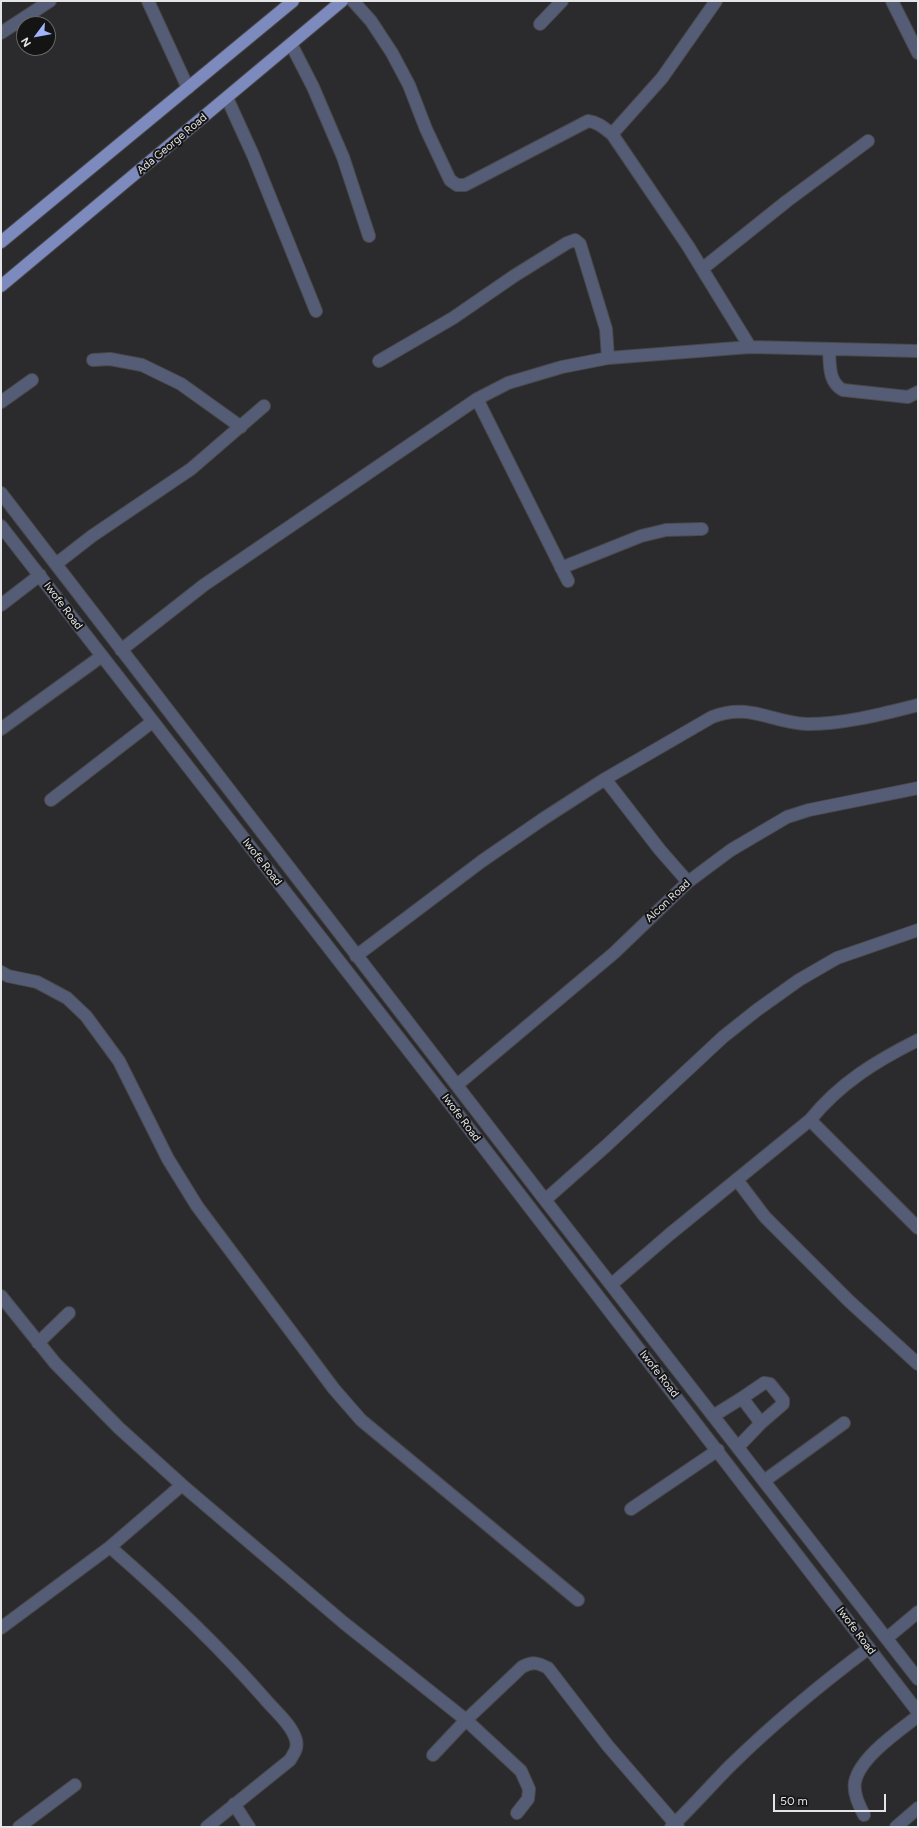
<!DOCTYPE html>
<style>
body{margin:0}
#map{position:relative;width:919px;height:1828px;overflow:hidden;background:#2b2b2e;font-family:Figtree,sans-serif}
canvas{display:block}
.frame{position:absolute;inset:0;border:2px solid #e5e5e7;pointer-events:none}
.north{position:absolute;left:16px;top:16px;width:40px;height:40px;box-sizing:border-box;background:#141415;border:1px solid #686869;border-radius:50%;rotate:238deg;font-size:11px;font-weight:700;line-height:16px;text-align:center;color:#e5e5e7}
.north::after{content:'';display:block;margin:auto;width:14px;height:18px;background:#a0b3fd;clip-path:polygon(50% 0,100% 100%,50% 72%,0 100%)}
.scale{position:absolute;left:773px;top:1794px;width:113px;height:18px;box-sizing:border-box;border:2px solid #e5e5e7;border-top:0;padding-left:5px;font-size:12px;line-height:14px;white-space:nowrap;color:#e5e5e7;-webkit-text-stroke:3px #141415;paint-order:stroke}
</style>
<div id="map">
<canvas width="919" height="1828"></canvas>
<div class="frame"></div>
<div class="north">N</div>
<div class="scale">50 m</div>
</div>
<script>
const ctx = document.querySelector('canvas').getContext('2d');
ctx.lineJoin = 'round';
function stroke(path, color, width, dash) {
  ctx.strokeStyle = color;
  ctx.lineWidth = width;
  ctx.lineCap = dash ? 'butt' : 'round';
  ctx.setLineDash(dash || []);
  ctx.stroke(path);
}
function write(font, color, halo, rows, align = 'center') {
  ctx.font = font + ' Figtree,sans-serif';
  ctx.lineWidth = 4;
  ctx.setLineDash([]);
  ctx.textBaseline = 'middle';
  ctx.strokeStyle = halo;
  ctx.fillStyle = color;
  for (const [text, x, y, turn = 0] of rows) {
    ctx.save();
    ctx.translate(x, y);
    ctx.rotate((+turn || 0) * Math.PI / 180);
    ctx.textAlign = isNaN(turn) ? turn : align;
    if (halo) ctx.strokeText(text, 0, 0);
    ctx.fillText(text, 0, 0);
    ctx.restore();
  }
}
const minor = new Path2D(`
 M148,1l40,87
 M353,1l18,20 21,32 17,32 17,44 24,51 7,5h8l123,-64c10,1 16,7 24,13l76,112 62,101
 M892,1l26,52
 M540,24l22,-23
 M1,33l49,-32
 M291,44l22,43 30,70 26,79
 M227,98l26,57 63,156
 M612,134l50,-56 54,-77
 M702,269l85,-68 81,-60
 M829,349c1,15 -1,33 14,41l65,7 10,-5
 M93,360l17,-1 32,6 39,19 60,43
 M379,361l74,-43 61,-42 53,-33 8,-3 5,4 26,85 2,29
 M477,399l91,182
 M1,402l31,-22
 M1,493l544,707 373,479
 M1,526l443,570 474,616
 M56,564l36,-28 99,-67 73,-63
 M561,568l80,-32 25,-6 36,-1
 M1,605l39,-30
 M121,650l83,-65 273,-186 31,-16 54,-16 46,-9 142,-11 168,4
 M1,729l101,-73
 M605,779l55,71 28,32
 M51,800l101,-78
 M356,956l126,-95 61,-42 62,-40 107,-62c37,-15 60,6 95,7 38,0 75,-10 111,-19
 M1,972l7,4 29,6 30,16 19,18 33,45 49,98 29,47 137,183 27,31 217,180
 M457,1085l157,-132 74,-71 43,-32 56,-33 22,-7 109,-22
 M810,1120l108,108
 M737,1180l28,37 84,84 69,63
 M545,1200l61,-54 117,-109 34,-27 42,-30 38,-22 81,-28
 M612,1284l58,-50 140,-114c30,-37 66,-59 108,-80
 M1,1296l54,67 64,65 63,57 162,138 122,97 55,51 8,18 -1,10 -11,14
 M38,1343l31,-30
 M742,1398l22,-15 6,1 13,16v4l-22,19
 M713,1416l29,-18 19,25 -23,24
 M764,1481l80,-58
 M631,1509l87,-59
 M110,1547c55,48 107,97 155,152 10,12 27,26 31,41 2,9 -2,13 -6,20l-83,67
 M1,1628l109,-81 72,-62
 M887,1638l31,-26
 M433,1755l33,-35 56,-53c11,-6 16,-4 26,1l60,78 70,81
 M234,1804l15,23
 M864,1815c-5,-10 -11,-22 -9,-33 5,-25 44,-51 63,-66
 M19,1827l56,-42
 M671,1827c21,-20 40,-42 60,-62 43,-42 90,-81 138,-117
 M896,1827l22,-19`);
const major = new Path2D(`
 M1,242l292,-241
 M1,286l341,-285`);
stroke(minor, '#49494c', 14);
stroke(major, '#49494c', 14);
stroke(minor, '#555c75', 12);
stroke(major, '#7d8abe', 12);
write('11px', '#e5e5e7', '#141415', [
 ["Ada George Road",172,144,-40],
 ["Iwofe Road",63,606,53],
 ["Iwofe Road",262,862,52],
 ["Alcon Road",668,901,-43],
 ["Iwofe Road",461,1118,53],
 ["Iwofe Road",659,1374,52],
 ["Iwofe Road",856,1631,53]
]);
</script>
